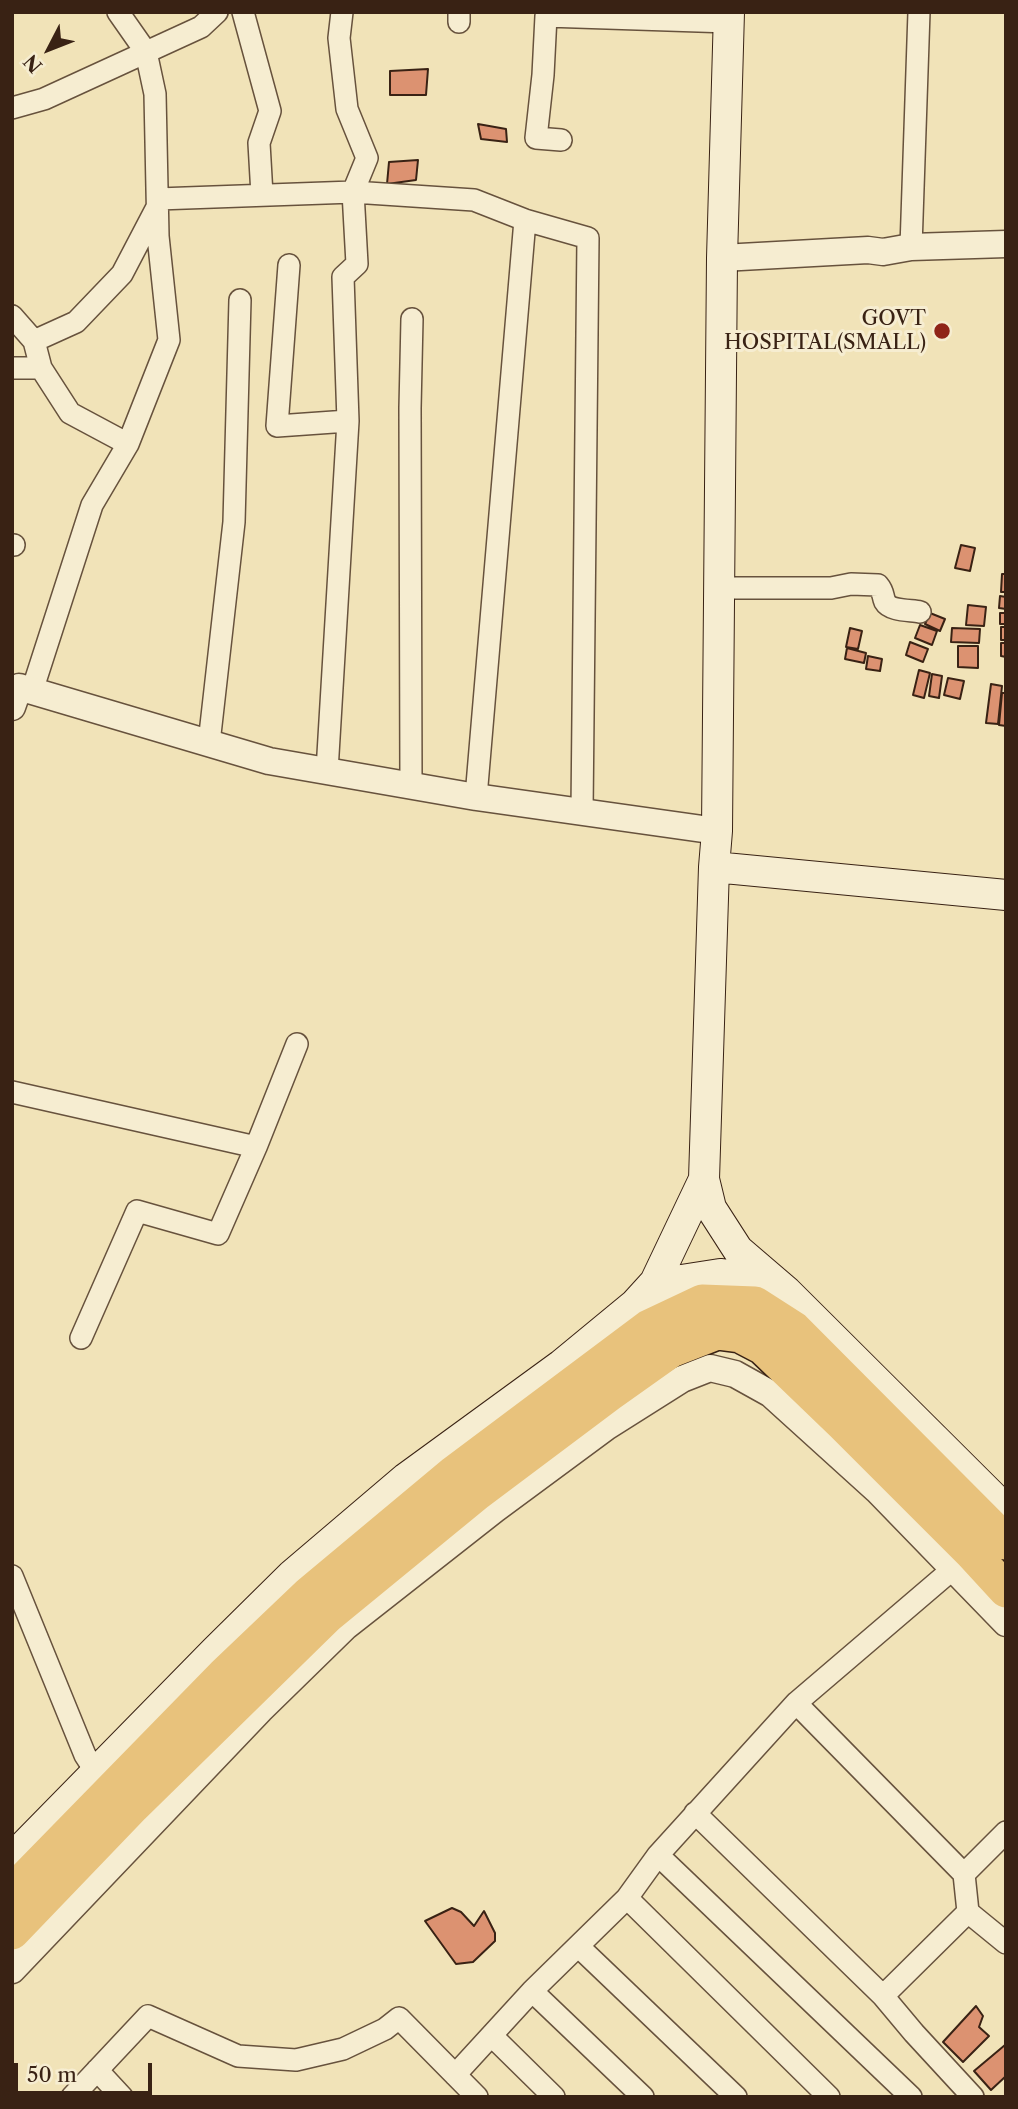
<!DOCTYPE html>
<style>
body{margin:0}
#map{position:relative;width:1018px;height:2109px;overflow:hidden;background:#f1e3b8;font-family:"Libre Caslon Text",serif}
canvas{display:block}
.frame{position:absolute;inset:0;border:14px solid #392214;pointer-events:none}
.north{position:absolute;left:14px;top:14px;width:70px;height:70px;-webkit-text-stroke:5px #f6edd1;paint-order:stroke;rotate:228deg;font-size:19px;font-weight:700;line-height:28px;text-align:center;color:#392214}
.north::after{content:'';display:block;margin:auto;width:24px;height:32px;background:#392214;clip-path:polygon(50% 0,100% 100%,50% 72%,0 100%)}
.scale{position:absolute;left:14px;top:2063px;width:138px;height:32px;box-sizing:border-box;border:4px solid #392214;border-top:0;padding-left:9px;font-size:21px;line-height:24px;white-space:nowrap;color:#392214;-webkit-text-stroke:5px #f6edd1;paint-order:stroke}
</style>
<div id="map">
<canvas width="1018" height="2109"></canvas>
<div class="frame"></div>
<div class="north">N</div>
<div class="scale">50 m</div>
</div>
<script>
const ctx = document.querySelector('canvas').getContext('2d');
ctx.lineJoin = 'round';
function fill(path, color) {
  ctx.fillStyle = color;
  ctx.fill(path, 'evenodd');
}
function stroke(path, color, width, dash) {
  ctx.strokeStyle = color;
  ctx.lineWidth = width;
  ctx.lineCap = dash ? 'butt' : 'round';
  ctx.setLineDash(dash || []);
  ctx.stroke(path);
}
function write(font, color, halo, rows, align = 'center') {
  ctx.font = font + ' "Libre Caslon Text",serif';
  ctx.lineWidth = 6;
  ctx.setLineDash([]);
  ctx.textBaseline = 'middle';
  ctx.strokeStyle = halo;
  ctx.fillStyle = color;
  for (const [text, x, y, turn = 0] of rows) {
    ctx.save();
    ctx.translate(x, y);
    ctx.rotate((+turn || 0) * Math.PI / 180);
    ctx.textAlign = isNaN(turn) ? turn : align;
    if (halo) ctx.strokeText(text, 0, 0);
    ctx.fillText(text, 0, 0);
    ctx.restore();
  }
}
const building = new Path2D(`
 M428,69l-2,26h-36v-24z
 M478,124l28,5 1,13 -26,-3z
 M418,160l-2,20 -29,4 2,-22z
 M961,545l14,3 -5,23 -15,-3z
 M1002,574h4v18h-5z
 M1000,596l6,1v12l-7,-1z
 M968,605l18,2 -2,19 -18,-1z
 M930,613l15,6 -5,12 -15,-7z
 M1000,613h6v11h-6z
 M920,625l17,6 -5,14 -17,-7z
 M1001,627h5v13h-5z
 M850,628l12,3 -4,18 -12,-2z
 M952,628l28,1 -1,14 -28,-1z
 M910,642l18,7 -5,13 -17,-7z
 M1001,643h5v14l-5,-1z
 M958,646h20v22l-20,-1z
 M847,648l19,5 -2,10 -19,-4z
 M868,656l14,3 -2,12 -14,-2z
 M919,670l11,3 -6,25 -11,-3z
 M932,674l10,2 -3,22 -10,-2z
 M948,678l16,3 -4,18 -16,-4z
 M991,684l11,2 -4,38 -12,-1z
 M1002,693h4v33l-7,-1z
 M452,1908l9,4 13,14 10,-15 11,22v8l-22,21 -17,2 -31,-43z
 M976,2006l7,10 -4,11 10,9 -26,26 -20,-20z
 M1005,2045l1,31 -15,14 -17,-19z`);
fill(building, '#dc9271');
stroke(building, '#392214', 2);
const minor = new Path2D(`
 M243,12l27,99 -11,32 3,52
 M459,12v10
 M12,108l32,-9 157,-72 16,-15
 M561,140l-25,-2 7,-63 3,-59 183,6
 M158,199l195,-7 14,-34 -20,-49 -8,-71 3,-26
 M911,247l8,-235
 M289,265l-12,161 71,-5 -5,-144 14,-13 -4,-72 121,8 51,20 63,18 -6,573
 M12,316l22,25 7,27 29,45 58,31
 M34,341l42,-19 46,-48 34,-65
 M12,368h29
 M12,545h2
 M719,588h112l20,-4 27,1c6,7 4,10 7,17 5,9 26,8 35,10
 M32,691l60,-186 36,-61 41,-104 -11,-104 -3,-142 -9,-42 -28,-40
 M209,743l25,-221 6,-222
 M327,771l21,-350
 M411,785l-1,-377 2,-89
 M476,797l49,-577
 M12,1092l244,55 41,-103
 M81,1338l56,-127 81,23 38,-87
 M954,1568l-158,135 168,171 42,-42
 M12,1576l73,179 11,17
 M695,1813l188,183 85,-84
 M658,1855l253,242
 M964,1874l4,38 38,31
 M627,1898l202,199
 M578,1946l158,151
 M532,1991l111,106
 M883,1996l31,37 59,64
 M492,2036l62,61
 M97,2070l25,27
 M455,2075l77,-84 95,-93 31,-43 138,-152
 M72,2097l76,-81 90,40 58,4 47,-11 42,-20 14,-11 78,79`);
const tertiary = new Path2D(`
 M722,258l146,-8 15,2 28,-5 95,-3
 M12,707l7,-20 250,74 207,36 241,34
 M12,1970l248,-260 86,-84 149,-117 111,-82 76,-48 28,-11 25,6 36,20 106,96 129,133`);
const secondary = new Path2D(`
 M729,12l-7,246 -5,573 -3,36 -10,312 7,29 27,42 49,42 219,218
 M714,867l292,28
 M644,1298l31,-17 45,-7 33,4 20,9
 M12,1858l203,-207 77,-76 114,-97 155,-113 74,-61 20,-22 49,-103`);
const trunk = new Path2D(`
 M12,1892l212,-217 85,-81 145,-121 195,-146 53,-25 53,2 39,25 212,213
 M12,1932l121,-126 194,-190 150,-123 132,-99 62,-44 46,-18 23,3 23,12 80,77 129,129 34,37`);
stroke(minor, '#67523d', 24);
stroke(tertiary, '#67523d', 29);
stroke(secondary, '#392214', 32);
stroke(trunk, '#392214', 38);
stroke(minor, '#f6edd1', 21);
stroke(tertiary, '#f6edd1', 26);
stroke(secondary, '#f6edd1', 30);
stroke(trunk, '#e8c27c', 35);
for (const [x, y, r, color] of [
 [942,331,9,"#8f2418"]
]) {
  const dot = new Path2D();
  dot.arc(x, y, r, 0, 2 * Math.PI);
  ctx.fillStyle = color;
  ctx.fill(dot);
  stroke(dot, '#f6edd1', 2.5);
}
write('21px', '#392214', '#f6edd1', [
 ["GOVT",926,319],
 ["HOSPITAL(SMALL)",926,343]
], 'right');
</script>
